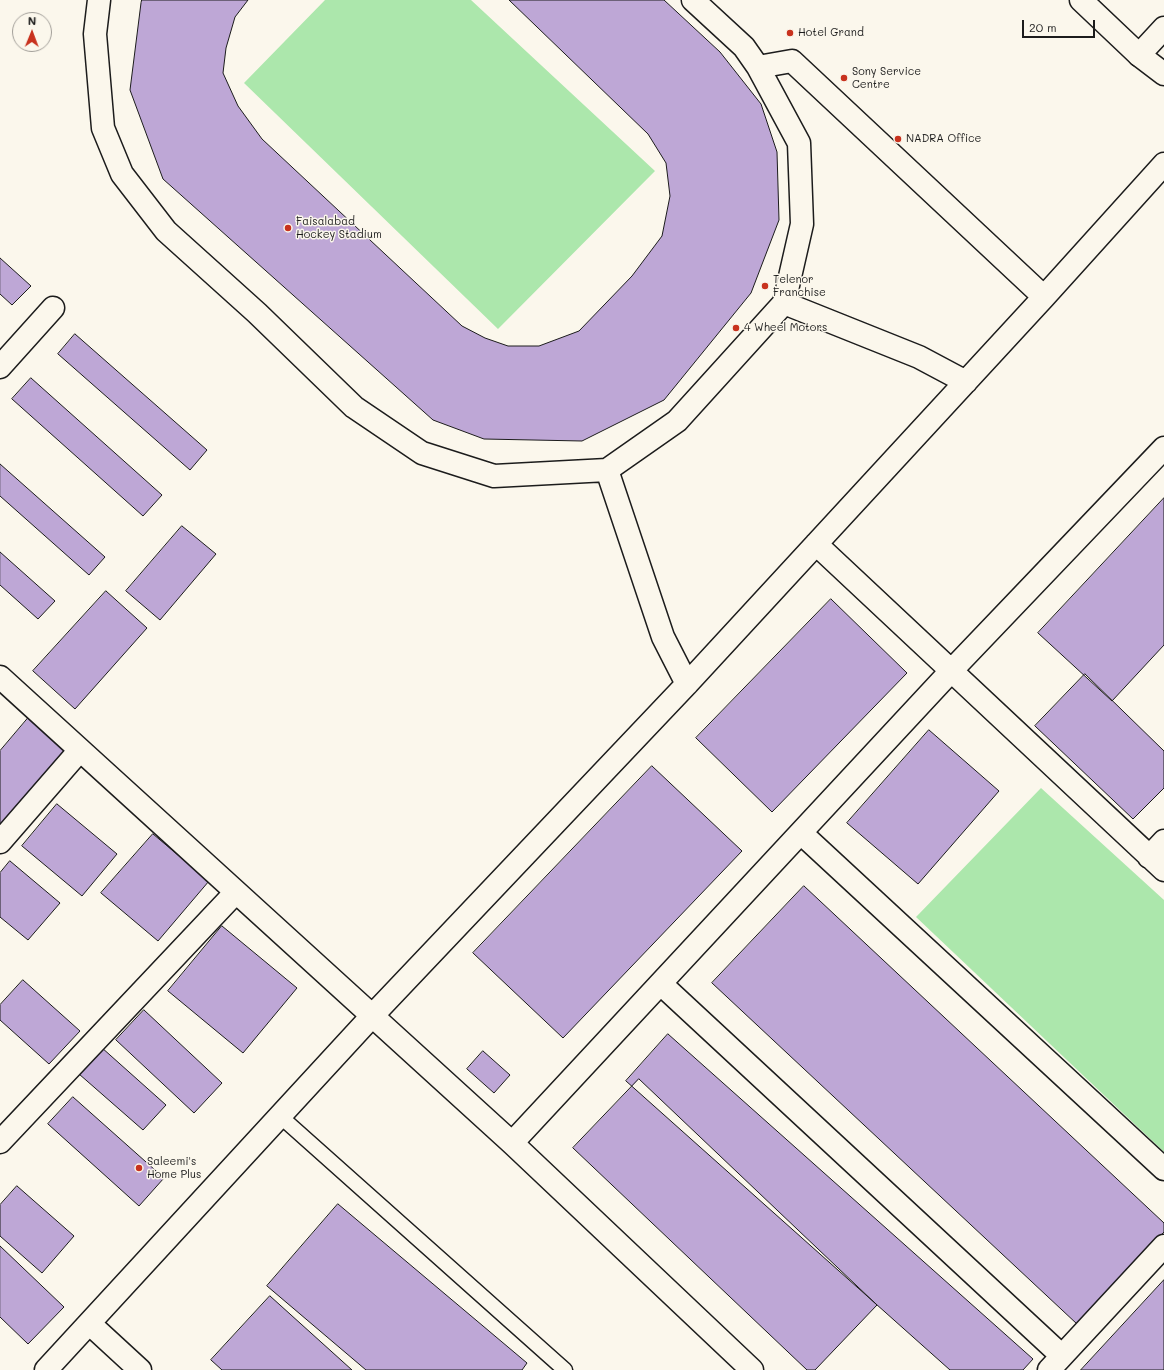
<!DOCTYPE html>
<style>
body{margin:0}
#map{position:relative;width:1164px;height:1370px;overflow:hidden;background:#fbf7ec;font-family:Mali,sans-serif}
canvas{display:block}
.north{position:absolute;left:12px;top:12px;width:40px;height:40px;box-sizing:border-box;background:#fbf7ec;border:1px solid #a29f99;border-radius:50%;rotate:1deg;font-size:11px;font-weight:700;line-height:16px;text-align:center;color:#1c1c1c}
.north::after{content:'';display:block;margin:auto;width:14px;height:18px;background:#c8321e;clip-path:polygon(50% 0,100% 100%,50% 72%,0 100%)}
.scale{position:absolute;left:1022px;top:20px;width:73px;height:18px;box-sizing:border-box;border:2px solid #1c1c1c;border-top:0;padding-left:5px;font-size:12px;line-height:14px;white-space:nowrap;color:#1c1c1c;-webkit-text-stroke:3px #fbf7ec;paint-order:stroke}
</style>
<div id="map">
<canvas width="1164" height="1370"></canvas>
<div class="north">N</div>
<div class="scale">20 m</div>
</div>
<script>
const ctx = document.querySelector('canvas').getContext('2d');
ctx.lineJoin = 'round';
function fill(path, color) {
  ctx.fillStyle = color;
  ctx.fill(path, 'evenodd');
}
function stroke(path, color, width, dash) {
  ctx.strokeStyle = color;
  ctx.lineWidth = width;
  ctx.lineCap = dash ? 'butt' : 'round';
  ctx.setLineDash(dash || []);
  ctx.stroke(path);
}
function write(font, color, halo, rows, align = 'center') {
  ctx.font = font + ' Mali,sans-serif';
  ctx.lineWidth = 3;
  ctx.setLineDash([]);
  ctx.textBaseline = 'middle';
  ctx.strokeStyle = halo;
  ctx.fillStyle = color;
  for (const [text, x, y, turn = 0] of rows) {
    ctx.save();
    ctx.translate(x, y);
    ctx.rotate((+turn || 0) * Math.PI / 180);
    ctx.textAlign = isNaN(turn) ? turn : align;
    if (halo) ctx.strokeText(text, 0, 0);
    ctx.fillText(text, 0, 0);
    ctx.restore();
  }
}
fill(new Path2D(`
 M325,0h146l184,171 -157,158 -254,-246z
 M1041,788l123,112v252l-248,-235z`), '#ace7ac');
const building = new Path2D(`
 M142,0h106l-13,17 -9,31 -3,25 15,33 24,33 200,187 23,12 23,8h31l40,-15 53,-55 30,-40 8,-40 -4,-33 -18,-29 -139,-134h155l56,52 41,52 16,48 2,68 -28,73 -87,107 -82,41 -98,-2 -51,-19 -270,-241 -33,-89 11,-87z
 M0,258l31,28 -19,19 -12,-11z
 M75,334l132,116 -17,20 -132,-116z
 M31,378l131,117 -19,21 -131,-117z
 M0,464l105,93 -16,18 -89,-79z
 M1164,498v147l-52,56 -74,-68z
 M182,526l34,28 -56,66 -34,-29z
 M0,552l55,49 -17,18 -38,-34z
 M106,591l41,37 -72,81 -42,-38z
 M831,599l76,74 -135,139 -76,-74z
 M1085,674l79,77v37l-31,31 -98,-93z
 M29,717l39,34 -68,80v-80z
 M929,730l70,61 -81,93 -71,-61z
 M652,766l90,85 -179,187 -90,-85z
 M57,804l60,50 -35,42 -60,-50z
 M153,834l56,47 -51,60 -57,-48z
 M10,861l50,42 -32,37 -28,-23v-44z
 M804,886l360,337v9l-87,92 -365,-341z
 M222,926l75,62 -54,65 -75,-62z
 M23,980l57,51 -31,33 -49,-44v-15z
 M144,1010l78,73 -28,30 -78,-73z
 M668,1034l365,325 -10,11h-73l-324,-289z
 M101,1047l65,58 -23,25 -64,-56z
 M483,1051l27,24 -16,18 -27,-24z
 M639,1079l238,226 -62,65h-8l-234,-222z
 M73,1097l91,81 -25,28 -91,-82z
 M17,1186l57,50 -32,37 -42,-37v-31z
 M338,1204l189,159 -5,7h-156l-99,-84z
 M0,1246l64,61 -36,37 -28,-27z
 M1164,1280v90h-83z
 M270,1296l82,74h-130l-11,-10z`);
fill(building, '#bea7d6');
stroke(building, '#1c1c1c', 1);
const service = new Path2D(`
 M280,1116l285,254`);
const minor = new Path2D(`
 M99,0l-4,34 8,94 19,46 44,57 91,82 97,94 68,46 72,23 113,-6 70,-49 107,-118 18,-79 -3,-81 -41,-76 -14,-20 -51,-47
 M1139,55l25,-27
 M758,67l34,-6 252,236
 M784,303l135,54 47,25
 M0,367l53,-59
 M607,470l56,167 24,47
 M816,544l348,326
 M0,677l512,466 240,227
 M801,833l363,336
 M0,842l80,-92
 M1149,857l15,-16
 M661,984l401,372
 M0,1142l236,-250
 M512,1143l439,-472 213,-223
 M90,1324l50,46
 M46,1370l326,-354 315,-332 357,-387 120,-133
 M1049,1370l115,-124`);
const tertiary = new Path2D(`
 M1081,0l58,55 25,19`);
stroke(service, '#1c1c1c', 17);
stroke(minor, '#1c1c1c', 25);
stroke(tertiary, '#1c1c1c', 25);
stroke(service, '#fbf7ec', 14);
stroke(minor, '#fbf7ec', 22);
stroke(tertiary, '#fbf7ec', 22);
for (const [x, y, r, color] of [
 [790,33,4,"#c8321e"],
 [844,78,4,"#c8321e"],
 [898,139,4,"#c8321e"],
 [288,228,4,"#c8321e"],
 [765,286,4,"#c8321e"],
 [736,328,4,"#c8321e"],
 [139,1168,4,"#c8321e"]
]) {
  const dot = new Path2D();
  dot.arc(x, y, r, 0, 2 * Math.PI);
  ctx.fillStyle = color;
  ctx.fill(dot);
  stroke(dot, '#fbf7ec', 1.5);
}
write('11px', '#1c1c1c', '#fbf7ec', [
 ["Hotel Grand",798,33],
 ["Sony Service",852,72],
 ["Centre",852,85],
 ["NADRA Office",906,139],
 ["Faisalabad",296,222],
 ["Hockey Stadium",296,235],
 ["Telenor",773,280],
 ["Franchise",773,293],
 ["4 Wheel Motors",744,328],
 ["Saleemi's",147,1162],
 ["Home Plus",147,1175]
], 'left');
</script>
